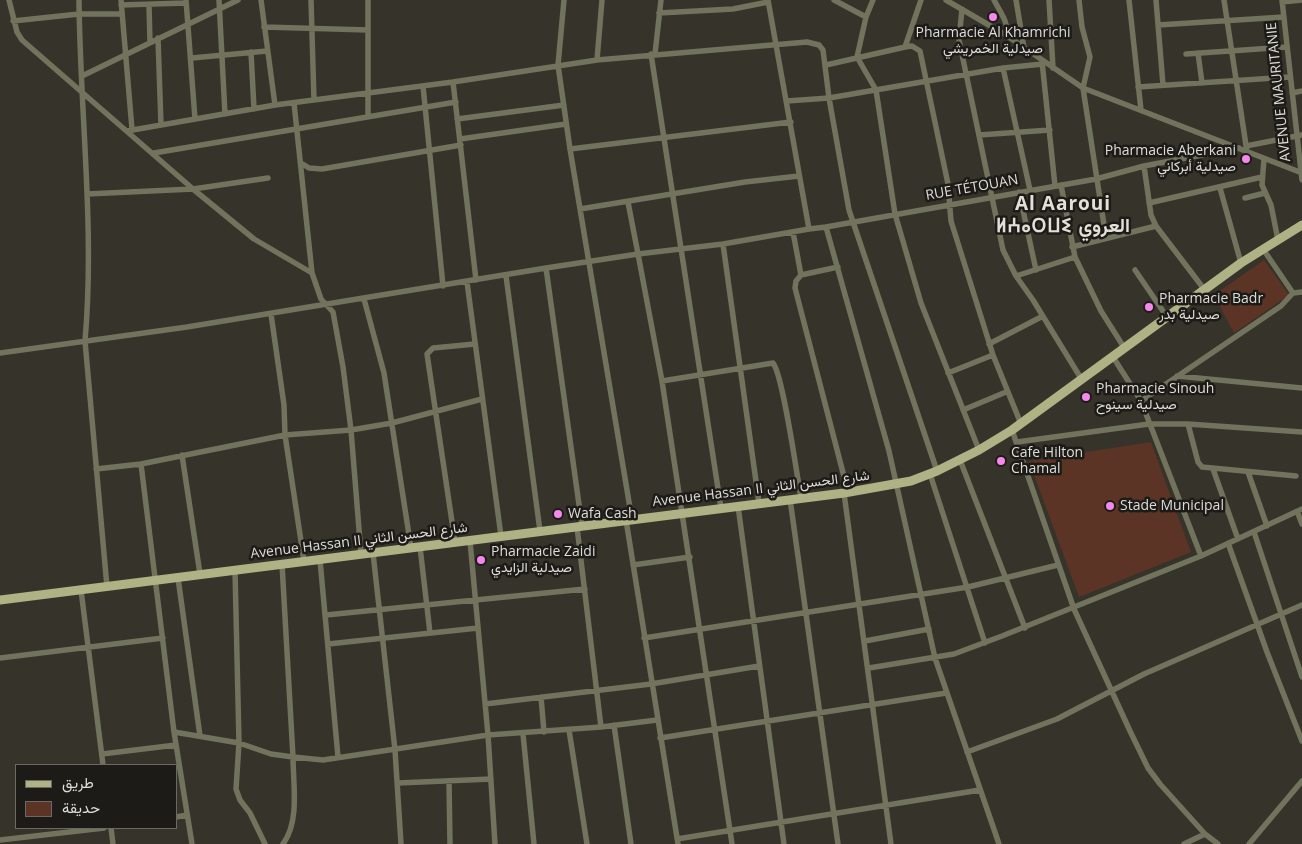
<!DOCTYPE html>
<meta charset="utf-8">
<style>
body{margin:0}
#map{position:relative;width:1302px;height:844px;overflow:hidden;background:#36332b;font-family:"Open Sans",Vazirmatn,sans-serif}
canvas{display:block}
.legend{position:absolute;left:15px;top:764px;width:162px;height:65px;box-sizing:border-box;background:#1c1b17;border:1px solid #6a6964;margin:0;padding:6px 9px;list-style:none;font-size:15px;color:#dfddd8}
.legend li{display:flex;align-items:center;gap:10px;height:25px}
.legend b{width:25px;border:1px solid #6a6964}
</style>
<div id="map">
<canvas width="1302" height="844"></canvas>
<ul class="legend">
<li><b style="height:6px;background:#aeb284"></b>طريق</li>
<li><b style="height:14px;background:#5c3425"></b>حديقة</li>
</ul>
</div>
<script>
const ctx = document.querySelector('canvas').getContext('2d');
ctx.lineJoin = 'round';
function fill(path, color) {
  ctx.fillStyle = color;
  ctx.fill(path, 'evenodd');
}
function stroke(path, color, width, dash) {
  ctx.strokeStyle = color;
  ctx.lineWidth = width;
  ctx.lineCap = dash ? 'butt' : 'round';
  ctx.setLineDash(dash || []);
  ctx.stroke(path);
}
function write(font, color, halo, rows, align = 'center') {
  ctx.font = font + ' "Open Sans",Vazirmatn,"Noto Sans Tifinagh",sans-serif';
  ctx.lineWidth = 5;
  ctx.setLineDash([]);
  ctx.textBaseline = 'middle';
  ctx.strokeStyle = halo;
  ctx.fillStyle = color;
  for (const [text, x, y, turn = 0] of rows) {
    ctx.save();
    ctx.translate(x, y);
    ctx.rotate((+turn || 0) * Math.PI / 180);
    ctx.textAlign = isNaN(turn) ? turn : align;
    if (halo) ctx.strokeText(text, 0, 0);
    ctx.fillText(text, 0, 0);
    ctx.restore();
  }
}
fill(new Path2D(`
 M1264,260l25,35 -55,38 -20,-38z
 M1151,442l40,110 -112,45 -50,-136z`), '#5c3425');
stroke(new Path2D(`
 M9,0l8,32 5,8 171,149 61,50 58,34
 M79,0c1,113 16,228 6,341l22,246
 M121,0l11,129
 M186,0l9,119
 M219,0l6,114
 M311,0l3,100
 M368,0v117
 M564,0l-6,65 12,84 221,-27
 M834,0l32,17 7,-17
 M946,0l60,35 77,53 219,85
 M994,0c5,10 16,24 12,35
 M1016,0l8,48
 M1049,0l4,68
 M1079,0l3,27 8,30 -7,31 23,150
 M1129,0l12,110
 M1156,0l7,85
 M1224,0l23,152
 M1282,0l20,180
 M1282,2l20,-2
 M121,5l65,-2
 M149,5l1,37
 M962,9l-3,31 44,210 13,26 17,24 49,80
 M659,13l74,-4 35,-7
 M866,17l-9,40 19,33 19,124 26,89 58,147
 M13,21l66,-7h43
 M1158,25l126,-8
 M264,27l104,3
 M158,38l3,87
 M905,47l16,-47
 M251,52l3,57
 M1198,53l4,30
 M651,54l70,454
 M655,54l6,-54
 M1186,54l101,-7
 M192,58l75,-7
 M597,60l5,-60
 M1042,61l13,125
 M826,65l79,-18 7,-1 8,5 28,133 3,37 42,134 28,69
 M1003,68l27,122
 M82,76l156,-76
 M453,82l23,198
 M423,86l20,200
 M1138,87l152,-10
 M1292,93l10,-2
 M294,103l18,170 9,26 12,13 10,55 8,63 10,124
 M275,105l178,-23 144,-22 210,-18 12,3 4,5 6,48 -42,3
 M457,119l107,-14
 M127,131l148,-26 -14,-105
 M979,135l71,-5
 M460,139l106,-15
 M1246,146l56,-11
 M570,149l62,371
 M154,153l302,-51
 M1264,159l-2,26 9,20 7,35
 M301,163l8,5 13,1 139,-24
 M1144,166l7,49 5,11 48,63
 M1061,185l14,72 26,54 24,38
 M1220,188l21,75
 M1019,192l17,78
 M87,194l106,-5 75,-11
 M1245,198l20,-5
 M628,202l10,52 85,-10 86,-15 -41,-229
 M1149,203l113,-26
 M580,209l165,-27 54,-6
 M809,229l17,-2
 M793,232l8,43
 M723,244l36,259
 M1072,247l84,-21
 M1263,249l30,44
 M838,267l-37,8 -5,6 -1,7 53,204
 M1135,270l32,47
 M506,276l34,255
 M1016,276l59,-19
 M467,282l34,254
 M364,299l20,74 27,175
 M271,314l13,91 1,30 19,126
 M989,344l54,-28
 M0,353l187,-26 359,-59
 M1113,357l28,44 60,155
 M948,373l45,-18
 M1177,376l125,12
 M1141,401l140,-95 12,-13 9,-1
 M963,410l43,-18
 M1188,424l10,38 4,5 94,9
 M1012,430l62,179 56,122 18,37 12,16 45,50 13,10
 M1017,442l132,-18h39l114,8
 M182,455l18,119
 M960,460l65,168
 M141,464l144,-29 66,-5 41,-7 90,-24
 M96,469l45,-5 33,268 18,112
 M1213,469l25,70
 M937,471l-88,-261 -20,-112 174,-30 40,-4
 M1248,472l19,54
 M930,474l55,169
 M844,493l47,351
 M790,499l48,345
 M738,506l46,338
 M1297,511l5,13
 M626,520l52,324
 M582,526l-36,-258 92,-14 24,127
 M1254,532l48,145
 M470,541l18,194 7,109
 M455,542l-28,-188 6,-6 42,-4
 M1228,543l39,109 35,89
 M420,547l10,86
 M373,553l22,197 6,94
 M320,560l18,197
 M633,565l57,-8
 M235,570l4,173 -3,46 4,11 10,13 15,31
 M178,578l22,158
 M81,590l22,175
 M326,615l259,-26
 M644,638l324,-51 90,-22
 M865,641l64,-12
 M328,644l150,-16
 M0,658l163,-20
 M869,668l85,-14 48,-18 199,-80 101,-47
 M541,697l3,35
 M485,704l166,-20 108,-18
 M614,725l17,119
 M601,727l56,-7
 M569,730l18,114
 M174,732l65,11 32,11 22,3 -11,-193
 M523,734l11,110
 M660,738l286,-45
 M967,752l90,-33 87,-45 158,-69
 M102,754l74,-9
 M449,781l1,63
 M398,783l93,-4
 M176,817l11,-2
 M111,828l2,16
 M677,839l303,-49
 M0,840l104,-12
 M283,844c17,-23 10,-60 10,-87l30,3 165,-25 113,-8 -24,-200
 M732,844l-70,-463 111,-18c10,12 24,113 28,135
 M999,844l-64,-186 -46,-207 -63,-224 270,-48 48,-13 95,-18
 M1184,844l21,-10
 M1249,844l53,-63`), '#71735d', 5.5);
stroke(new Path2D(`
 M0,600l844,-107 67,-12 26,-10 42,-21 33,-20 229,-167 61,-38`), '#aeb284', 9);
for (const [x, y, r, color] of [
 [993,17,5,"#f688ed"],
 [1246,159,5,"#f688ed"],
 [1149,307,5,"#f688ed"],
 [1086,397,5,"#f688ed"],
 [1001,461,5,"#f688ed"],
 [1110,506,5,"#f688ed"],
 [558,514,5,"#f688ed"],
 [481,560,5,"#f688ed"]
]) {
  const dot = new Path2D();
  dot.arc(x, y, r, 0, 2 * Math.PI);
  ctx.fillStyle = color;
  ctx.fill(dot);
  stroke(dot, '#1c1b17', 2);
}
write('14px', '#dfddd8', '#1c1b17', [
 ["Pharmacie Al Khamrichi",993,33,"center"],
 ["صيدلية الخمريشي",993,49,"center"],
 ["Pharmacie Aberkani",1236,151,"right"],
 ["صيدلية أبركاني",1236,167,"right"],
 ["Pharmacie Badr",1159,299],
 ["صيدلية بدر",1159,315],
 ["Pharmacie Sinouh",1096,389],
 ["صيدلية سينوح",1096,405],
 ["Cafe Hilton",1011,453],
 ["Chamal",1011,469],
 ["Stade Municipal",1120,506],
 ["Wafa Cash",568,514],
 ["Pharmacie Zaidi",491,552],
 ["صيدلية الزايدي",491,568]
], 'left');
write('14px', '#dfddd8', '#1c1b17', [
 ["AVENUE MAURITANIE",1279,92,-96],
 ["RUE TÉTOUAN",972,188,-10],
 ["Avenue Hassan II شارع الحسن الثاني",761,489,-7],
 ["Avenue Hassan II شارع الحسن الثاني",359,541,-7]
]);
ctx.letterSpacing = '1px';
write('bold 19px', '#e4e0d7', '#1c1b17', [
 ["Al Aaroui",1063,205],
 ["ⵍⵄⴰⵔⵡⵉ العروي",1063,227]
]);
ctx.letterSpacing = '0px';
</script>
